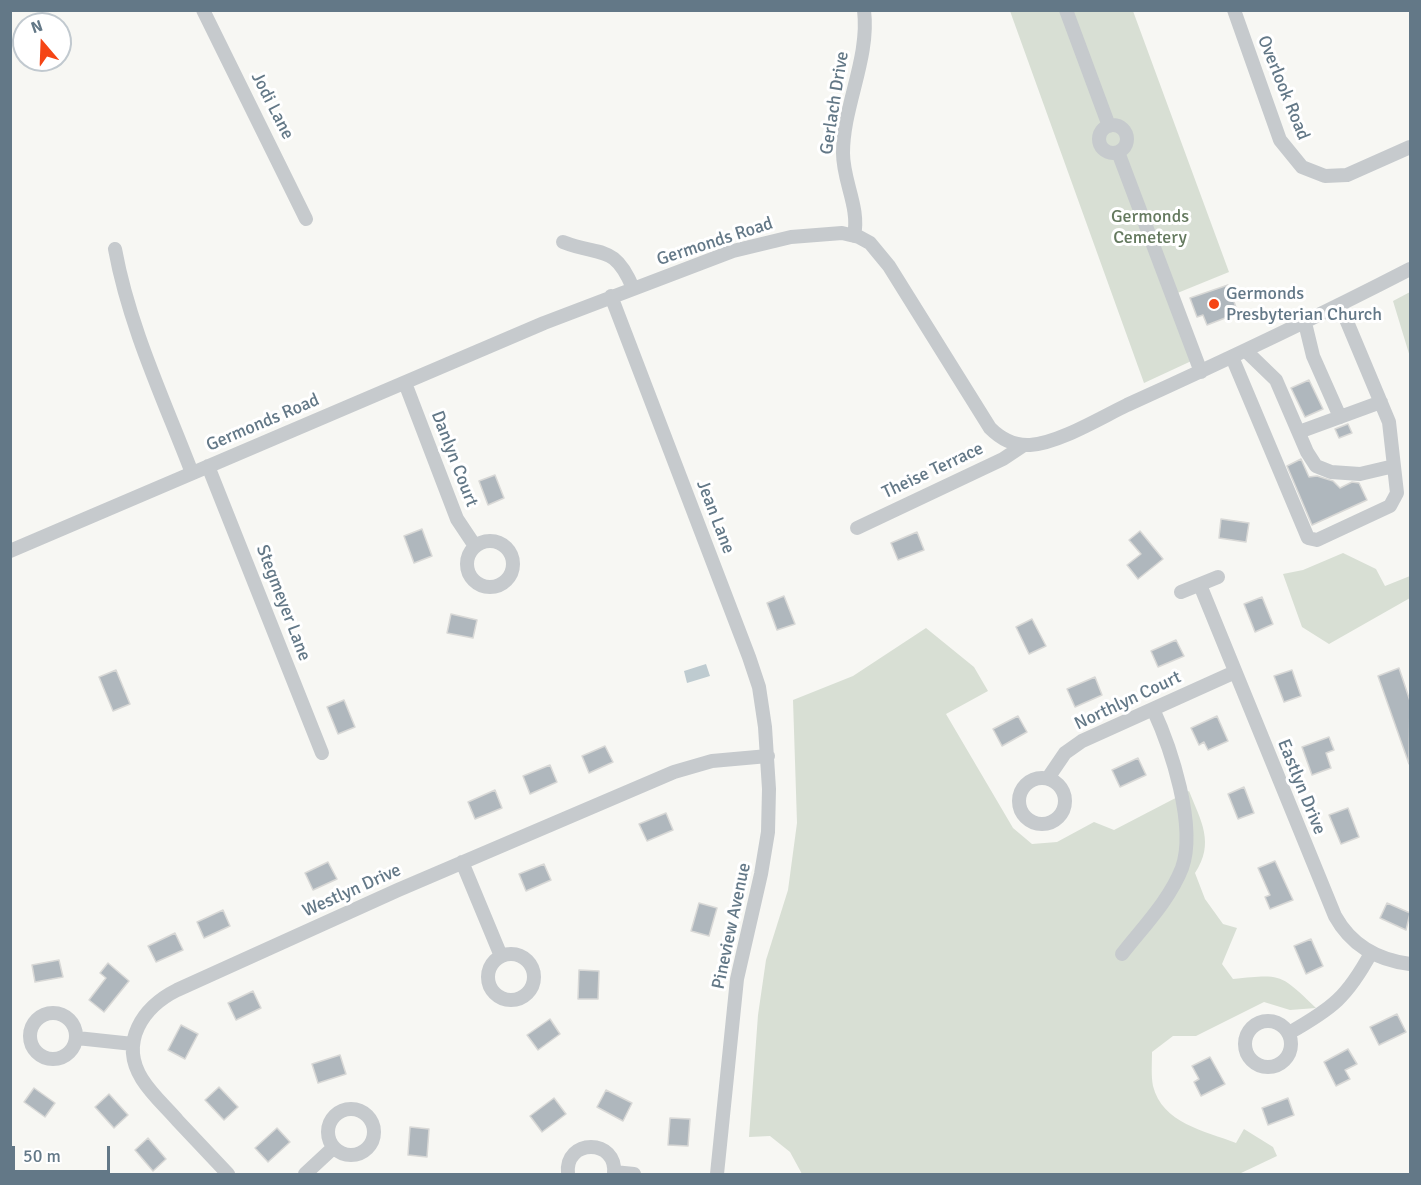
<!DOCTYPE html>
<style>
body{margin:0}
#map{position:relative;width:1421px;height:1185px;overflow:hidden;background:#f7f7f3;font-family:Signika,sans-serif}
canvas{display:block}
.frame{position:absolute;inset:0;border:12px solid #637887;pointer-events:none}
.north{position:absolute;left:12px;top:12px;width:60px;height:60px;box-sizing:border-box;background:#fff;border:2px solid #c1c9cf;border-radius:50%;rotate:341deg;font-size:16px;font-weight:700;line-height:24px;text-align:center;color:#637887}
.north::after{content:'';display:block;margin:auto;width:21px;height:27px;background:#f54515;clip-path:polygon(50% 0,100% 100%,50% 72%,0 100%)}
.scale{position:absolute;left:12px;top:1146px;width:98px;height:27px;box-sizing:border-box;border:3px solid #637887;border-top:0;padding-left:8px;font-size:18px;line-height:21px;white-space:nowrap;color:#637887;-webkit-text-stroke:4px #fff;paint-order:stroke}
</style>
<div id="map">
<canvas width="1421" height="1185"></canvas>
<div class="frame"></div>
<div class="north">N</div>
<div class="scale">50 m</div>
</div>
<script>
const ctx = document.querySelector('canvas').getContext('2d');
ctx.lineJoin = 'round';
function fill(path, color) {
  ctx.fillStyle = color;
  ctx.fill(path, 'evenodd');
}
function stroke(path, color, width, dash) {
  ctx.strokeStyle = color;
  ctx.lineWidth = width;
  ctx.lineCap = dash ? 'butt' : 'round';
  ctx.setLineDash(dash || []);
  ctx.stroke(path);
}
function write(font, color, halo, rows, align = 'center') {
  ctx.font = font + ' Signika,sans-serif';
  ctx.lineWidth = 6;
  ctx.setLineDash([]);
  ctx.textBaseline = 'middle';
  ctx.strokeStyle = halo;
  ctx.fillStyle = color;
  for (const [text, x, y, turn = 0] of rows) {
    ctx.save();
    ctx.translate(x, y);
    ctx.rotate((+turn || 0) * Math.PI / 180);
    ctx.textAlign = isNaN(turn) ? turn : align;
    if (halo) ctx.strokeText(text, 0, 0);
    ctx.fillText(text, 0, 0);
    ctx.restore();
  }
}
fill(new Path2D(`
 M1010,11h123l96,261 -54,22 25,63 -56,26z
 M1410,292v65l-17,-56z
 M1343,553l33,16 9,17 25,-10v22l-81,46 -27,-17 -19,-53 20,-4z
 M926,628l48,39 14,24 -42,23 67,114 19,16 25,-2 37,-20 20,8 75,-39c12,30 26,52 6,82l10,26 18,25 14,4 -15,36 11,15c50,-5 47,-5 83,29l-26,2 -26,-8 -68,34h-23l-21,16c0,11 -1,24 1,34 9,37 52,45 83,57l8,-14 29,18 4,9 -38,18h-437l-12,-22 -20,-16 -21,1 9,-122 8,-55 22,-70 9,-67 -4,-123 60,-24z`), '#d8dfd4');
fill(new Path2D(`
 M706,664l4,12 -23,7 -3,-12z`), '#becbd0');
const building = new Path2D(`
 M1228,285l10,28 -31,12 -4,-10 -6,2 -7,-19z
 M1309,380l14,29 -18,8 -14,-29z
 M1348,424l4,9 -13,5 -4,-9z
 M1301,459l8,18 8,-1 16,5 7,7 12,-6 7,1 8,17 -55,25 -25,-59z
 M495,475l9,23 -16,7 -9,-24z
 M1221,519l28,4 -3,19 -27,-4z
 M422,529l10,27 -18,7 -10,-27z
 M1140,531l23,28 -25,20 -11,-14 14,-11 -12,-14z
 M917,532l7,18 -26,10 -7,-17z
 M784,596l11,28 -18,6 -10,-27z
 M1262,597l11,27 -18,8 -11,-28z
 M451,614l26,6 -4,18 -26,-5z
 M1032,619l14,27 -17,8 -13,-27z
 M1176,640l8,16 -26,11 -7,-16z
 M1399,668l11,33 -1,63 -31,-88z
 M116,670l14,34 -17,7 -14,-34z
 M1292,670l9,26 -17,6 -10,-26z
 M1095,677l7,18 -27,12 -8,-18z
 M344,700l11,27 -17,7 -11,-27z
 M1018,716l9,16 -25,14 -9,-17z
 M1217,716l11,25 -20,9 -4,-8 -5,3 -8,-17z
 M1329,737l5,13 -8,3 5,15 -19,7 -10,-28z
 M605,746l8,16 -24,11 -7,-17z
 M1138,758l8,17 -26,12 -8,-17z
 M550,765l7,17 -27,12 -7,-18z
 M1244,787l10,26 -16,6 -10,-25z
 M495,790l7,18 -27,11 -7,-17z
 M1348,808l11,29 -18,7 -12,-29z
 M666,813l7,17 -26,11 -8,-17z
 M1275,861l18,39 -23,9 -5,-12 5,-2 -12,-27z
 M328,862l9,17 -24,11 -8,-17z
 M544,864l7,16 -25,11 -7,-17z
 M699,903l18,5 -8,28 -18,-5z
 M1387,903l23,10 -4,17 -26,-12z
 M223,910l7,16 -26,12 -7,-16z
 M175,933l8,17 -27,12 -8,-16z
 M1311,939l12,27 -17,8 -12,-28z
 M59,960l4,17 -28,5 -3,-17z
 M108,963l21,18 -25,31 -15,-12 17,-22 -6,-5z
 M579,970l20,1 -1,28h-20z
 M253,991l8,17 -25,12 -8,-17z
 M1397,1014l9,18 -27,13 -9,-18z
 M550,1019l10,15 -22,16 -11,-15z
 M181,1025l17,9 -13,25 -17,-9z
 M1348,1049l9,15 -12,6 5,9 -14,7 -12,-24z
 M340,1055l6,19 -28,9 -6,-19z
 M1210,1057l15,27 -24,12 -7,-14 5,-3 -7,-13z
 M219,1087l19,20 -14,13 -19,-20z
 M34,1088l21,15 -10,14 -21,-15z
 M606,1090l26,13 -9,18 -26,-14z
 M109,1094l19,21 -14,13 -19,-21z
 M554,1098l12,16 -24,18 -12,-16z
 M1288,1098l6,17 -26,10 -6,-17z
 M670,1118l20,1 -2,27 -20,-1z
 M410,1127l19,2 -2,28 -19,-2z
 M277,1128l13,14 -22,20 -13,-14z
 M148,1138l18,21 -13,12 -18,-21z`);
fill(building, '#afb7bd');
stroke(building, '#d8d8d6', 1.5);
stroke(new Path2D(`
 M203,10l103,209
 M1066,10l43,116
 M1234,10l46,130 22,27 23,9 22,-1 63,-28
 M1099 139a14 14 0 1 1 28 0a14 14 0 1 1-28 0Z
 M1118,152l83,220
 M854,236c6,-29 -11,-54 -11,-83 0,-47 27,-95 21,-143
 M563,242c38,15 51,1 70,46
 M115,249c14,77 49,151 77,224
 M611,296l138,361 10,30 6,40 4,62 -1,43 -7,42 -24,105 -20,195
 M1305,323l8,33 27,61
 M1246,351l30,29 31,72 9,14 15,6 29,2 34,-8
 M1232,357l76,181 9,2 73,-34 7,-13 -8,-71 -49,-117
 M405,383l52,136 18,27
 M1299,432l82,-30
 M208,466l114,287
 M857,528l146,-69 21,-14
 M467 564a23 23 0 1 1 46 0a23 23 0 1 1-46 0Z
 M10,551l534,-228 189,-72 58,-14 51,-4 17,4 11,6 19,23 101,162c11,11 24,18 40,17 29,-2 70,-27 97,-40 95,-43 190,-88 283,-136
 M1200,585l135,331c16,29 43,44 75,48
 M1181,592l37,-15
 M1019 801a23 23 0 1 1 46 0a23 23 0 1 1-46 0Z
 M1048,778l17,-25 17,-12 153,-69
 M462,862l39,94
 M488 977a23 23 0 1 1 46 0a23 23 0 1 1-46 0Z
 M1122,954c21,-27 47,-53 60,-86 15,-42 -11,-120 -29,-159
 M30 1036a23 23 0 1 1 46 0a23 23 0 1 1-46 0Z
 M1245 1044a23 23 0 1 1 46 0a23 23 0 1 1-46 0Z
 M1289,1033c44,-25 58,-36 82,-80
 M77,1038l56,6
 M328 1132a23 23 0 1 1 46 0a23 23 0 1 1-46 0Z
 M614,1172l20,2
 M228,1174c-16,-17 -33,-35 -50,-53 -12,-14 -26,-26 -36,-42 -23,-37 1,-72 35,-89l221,-100 276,-118 38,-11 56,-5
 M305,1174l28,-26
 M568,1174c-4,-36 50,-36 46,0`), '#c6cacd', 14);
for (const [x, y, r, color] of [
 [1214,304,6,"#f54515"]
]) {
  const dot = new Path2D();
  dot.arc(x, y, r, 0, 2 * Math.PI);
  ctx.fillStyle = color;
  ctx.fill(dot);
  stroke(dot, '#fff', 2);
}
write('18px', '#637887', '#fff', [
 ["Overlook Road",1283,88,68],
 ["Gerlach Drive",835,103,-81],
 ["Jodi Lane",272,106,63],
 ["Germonds Road",715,242,-18],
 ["Germonds Road",263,423,-23],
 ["Danlyn Court",454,459,69],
 ["Theise Terrace",933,471,-25],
 ["Jean Lane",715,517,69],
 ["Stegmeyer Lane",283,603,69],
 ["Northlyn Court",1128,701,-25],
 ["Eastlyn Drive",1301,787,68],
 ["Westlyn Drive",352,891,-24],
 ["Pineview Avenue",732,926,-78]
]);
write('18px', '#64795e', '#fff', [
 ["Germonds",1150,217],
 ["Cemetery",1150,238]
]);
write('18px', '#637887', '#fff', [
 ["Germonds",1226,294],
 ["Presbyterian Church",1226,315]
], 'left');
</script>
